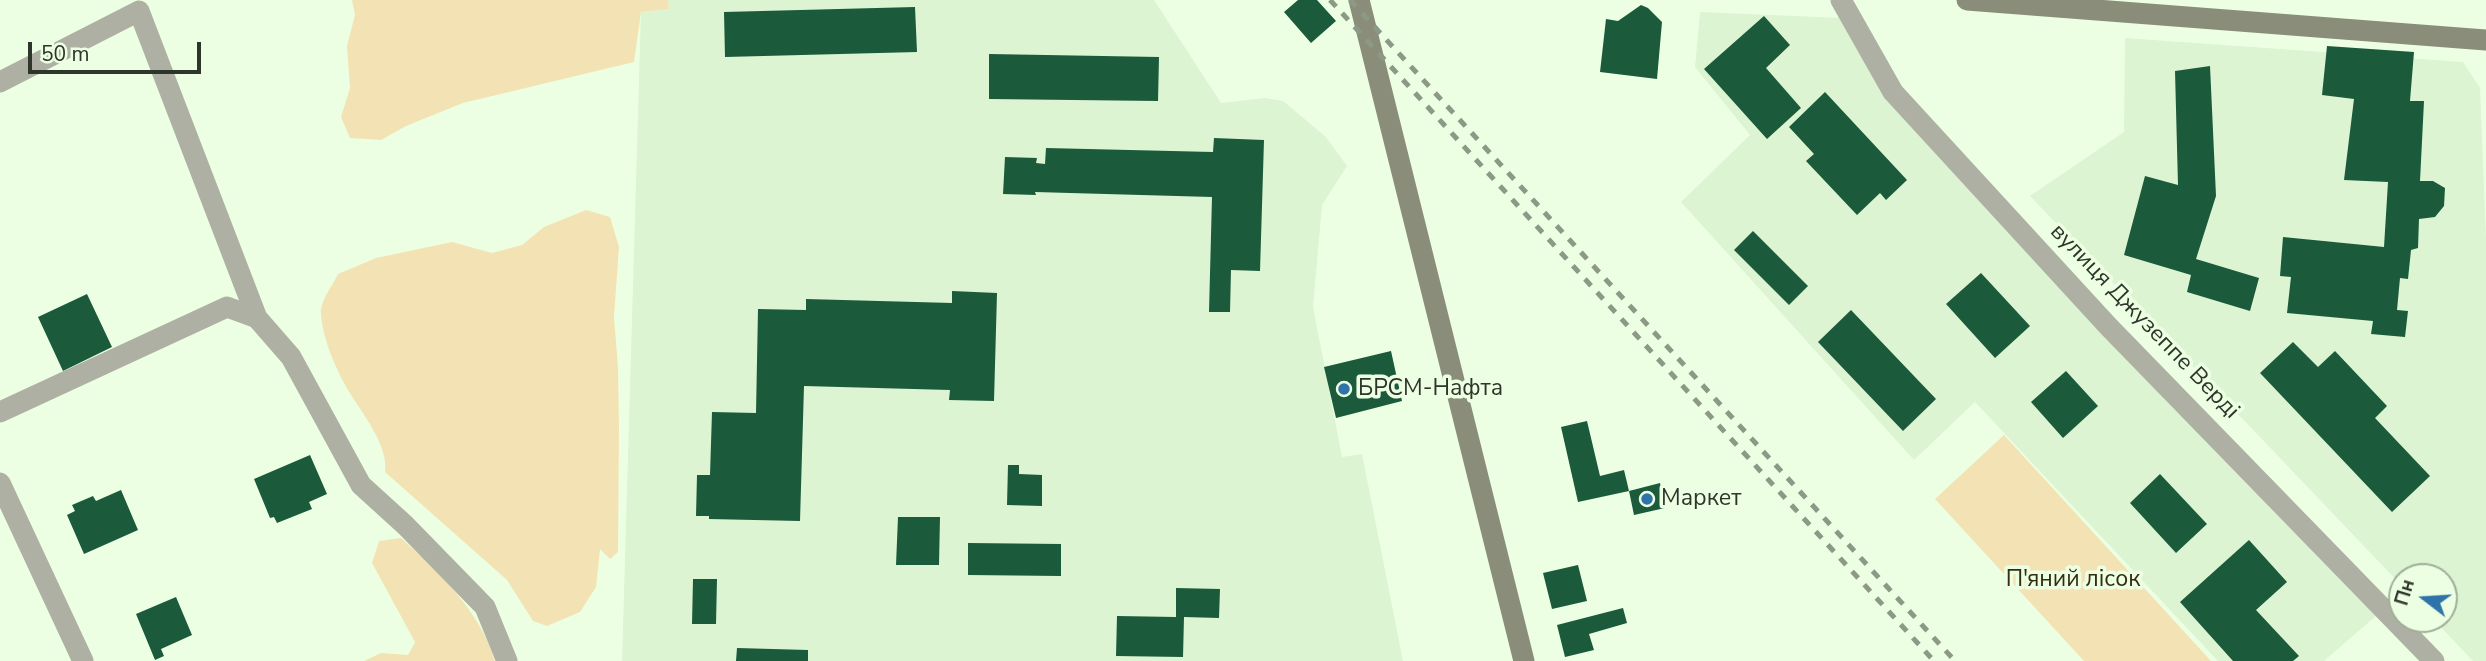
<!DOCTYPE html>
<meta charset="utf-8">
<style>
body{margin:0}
#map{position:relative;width:2486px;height:661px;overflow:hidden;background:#ecffe3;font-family:"Nunito Sans",sans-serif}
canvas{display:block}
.north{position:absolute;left:2388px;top:563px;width:70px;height:70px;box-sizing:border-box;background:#ecffe3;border:2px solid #a0ae99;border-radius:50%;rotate:287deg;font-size:19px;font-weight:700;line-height:28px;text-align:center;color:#2e352a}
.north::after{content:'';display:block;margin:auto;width:24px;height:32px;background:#2f74a9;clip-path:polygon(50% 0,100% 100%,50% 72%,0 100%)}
.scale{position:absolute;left:28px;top:42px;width:173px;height:32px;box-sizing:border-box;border:4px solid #2e352a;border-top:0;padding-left:9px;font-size:21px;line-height:24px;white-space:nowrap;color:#2e352a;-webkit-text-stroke:5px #ecffe3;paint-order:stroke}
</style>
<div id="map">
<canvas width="2486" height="661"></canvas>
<div class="north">Пн</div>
<div class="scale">50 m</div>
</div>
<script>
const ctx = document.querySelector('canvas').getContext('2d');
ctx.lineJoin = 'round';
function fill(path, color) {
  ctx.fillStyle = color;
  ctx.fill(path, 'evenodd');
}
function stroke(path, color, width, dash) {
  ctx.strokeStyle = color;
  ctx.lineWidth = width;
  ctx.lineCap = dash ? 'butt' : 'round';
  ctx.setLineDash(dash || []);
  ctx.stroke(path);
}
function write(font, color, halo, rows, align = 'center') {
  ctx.font = font + ' "Nunito Sans",sans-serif';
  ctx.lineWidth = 7;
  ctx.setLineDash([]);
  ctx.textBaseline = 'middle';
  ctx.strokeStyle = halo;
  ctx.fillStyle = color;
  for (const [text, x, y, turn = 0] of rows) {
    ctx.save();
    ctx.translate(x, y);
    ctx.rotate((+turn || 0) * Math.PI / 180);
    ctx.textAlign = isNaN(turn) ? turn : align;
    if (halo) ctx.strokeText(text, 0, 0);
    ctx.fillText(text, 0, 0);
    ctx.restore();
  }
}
fill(new Path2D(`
 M668,0h486l67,103 44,-5 18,3 43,36 21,29 -25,39 -9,102 29,150 20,-3 41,207h-781l19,-649 28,-3z
 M1700,12l141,6 41,76 495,521 -53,46h-106l-243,-259 -61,58 -233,-258 69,-67 -55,-68z
 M2125,38l338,24 17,26 6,150v423h-13l-40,-42h11v-42h-42v9l-372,-390 94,-64z`), '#dcf4d1');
fill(new Path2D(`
 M352,0h316l1,9 -28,3 -7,50 -171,41 -57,23 -25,14 -31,-2 -9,-21 9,-29 -3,-42 8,-31z
 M586,210l24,7 9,30 -5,70 4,50 1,61 -1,124 -8,7 -10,-10 -4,38 -16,25 -33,14 -14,-5 -26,-41 -122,-108c4,-27 -24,-60 -37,-82 -12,-21 -26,-52 -27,-77 -1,-12 12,-28 17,-39l38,-16 76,-16 40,11 30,-8 22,-18z
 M2004,435l207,226h-127l-149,-162z
 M401,538c38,34 79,73 94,123h-131l17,-8 27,2 7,-13 -43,-79 7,-22z`), '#f3e3b4');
fill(new Path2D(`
 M1298,0h19l19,21 -25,22 -27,-31z
 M1641,5l7,3 14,14 -5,57 -57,-7 6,-53 12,2z
 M915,7l2,45 -192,5 -1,-45z
 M1764,16l26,29 -24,23 35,40 -34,31 -63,-70z
 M2327,46l87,6 -4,49h14l-4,80h13l12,7 -1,18 -9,11 -16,2 -1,29 -7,2 -3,29 -8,-1 -3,32 11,1 -3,26 -34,-3 2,-13 -86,-8 4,-36 -11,-1 3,-39 101,10 4,-65 -44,-2 10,-81 -32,-4z
 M989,54l170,3 -1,44 -169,-2z
 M2210,66l6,130 -20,63 63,19 -9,33 -63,-19 4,-17 -67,-20 21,-79 33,9 -3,-114z
 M1825,92l82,88 -21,20 -6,-7 -23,22 -51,-54 8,-7 -25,-27z
 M1214,138l50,2 -4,131 -29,-1 -1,42h-21l3,-115 -177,-5 1,3 -33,-1 2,-37 32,1 -1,5 9,1 1,-16 167,4z
 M1753,231l55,55 -19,19 -55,-55z
 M1981,273l49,53 -35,32 -49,-54z
 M952,291l45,2 -3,108 -45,-1 1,-10 -146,-4 -4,135 -91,-2v-3h-13l1,-41h13l2,-63 44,1 2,-104 48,1v-11l146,4z
 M87,294l25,53 -49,24 -25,-54z
 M1851,310l85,89 -33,32 -85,-89z
 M2293,342l25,25 17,-16 52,55 -12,12 55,58 -38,36 -132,-139z
 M1391,351l11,50 -66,17 -12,-51z
 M2066,371l32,35 -35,32 -32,-36z
 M1587,421l13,55 24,-6 5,21 -51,11 -17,-75z
 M310,455l17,39 -18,8 3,7 -35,14 -3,-6 -4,1 -16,-39z
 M1008,465h11v9l23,1v31l-35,-1z
 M2160,474l47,50 -31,29 -46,-50z
 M1660,483l5,25 -31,7 -5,-24z
 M121,490l17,40 -54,24 -17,-39 8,-4 -3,-6 21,-9 3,5z
 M898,517h42l-1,48h-43z
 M2249,540l38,42 -31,28 43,46 -6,5h-60l-53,-59z
 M968,543l93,1v32l-93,-1z
 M1578,565l9,36 -35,8 -9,-36z
 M693,579h24l-1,45h-24z
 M1176,588l44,1 -1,29 -35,-1 -1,40 -67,-1 1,-40 59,1z
 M176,597l16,38 -31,14 3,7 -9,4 -19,-46z
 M1623,608l4,15 -38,11 5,16 -29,7 -8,-32z
 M737,648l71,2v11h-72z`), '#1b5a3b');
stroke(new Path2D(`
 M1841,0l52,92 215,234 326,335
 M0,82l139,-71 118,307 34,39 70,128 44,40 80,82 22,54
 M0,412l227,-105 30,11
 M0,483l83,178`), '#aeb0a3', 21);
stroke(new Path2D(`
 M1359,0l165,661
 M1967,0l519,40`), '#8a8d7a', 21);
stroke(new Path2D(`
 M1330,0l604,661
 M1350,0l605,661`), '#8c9986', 5, [9, 9]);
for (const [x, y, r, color] of [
 [1344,389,7,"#2f74a9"],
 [1647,499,7,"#2f74a9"]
]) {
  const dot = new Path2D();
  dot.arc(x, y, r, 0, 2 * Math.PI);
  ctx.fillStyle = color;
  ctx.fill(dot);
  stroke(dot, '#ecffe3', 2.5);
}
write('23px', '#2e352a', '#ecffe3', [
 ["вулиця Джузеппе Верді",2144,322,46]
]);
write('23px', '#2e352a', '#ecffe3', [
 ["БРСМ-Нафта",1358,389],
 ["Маркет",1661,499]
], 'left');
write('23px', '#362d11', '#ecffe3', [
 ["П'яний лісок",2073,580]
]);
</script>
